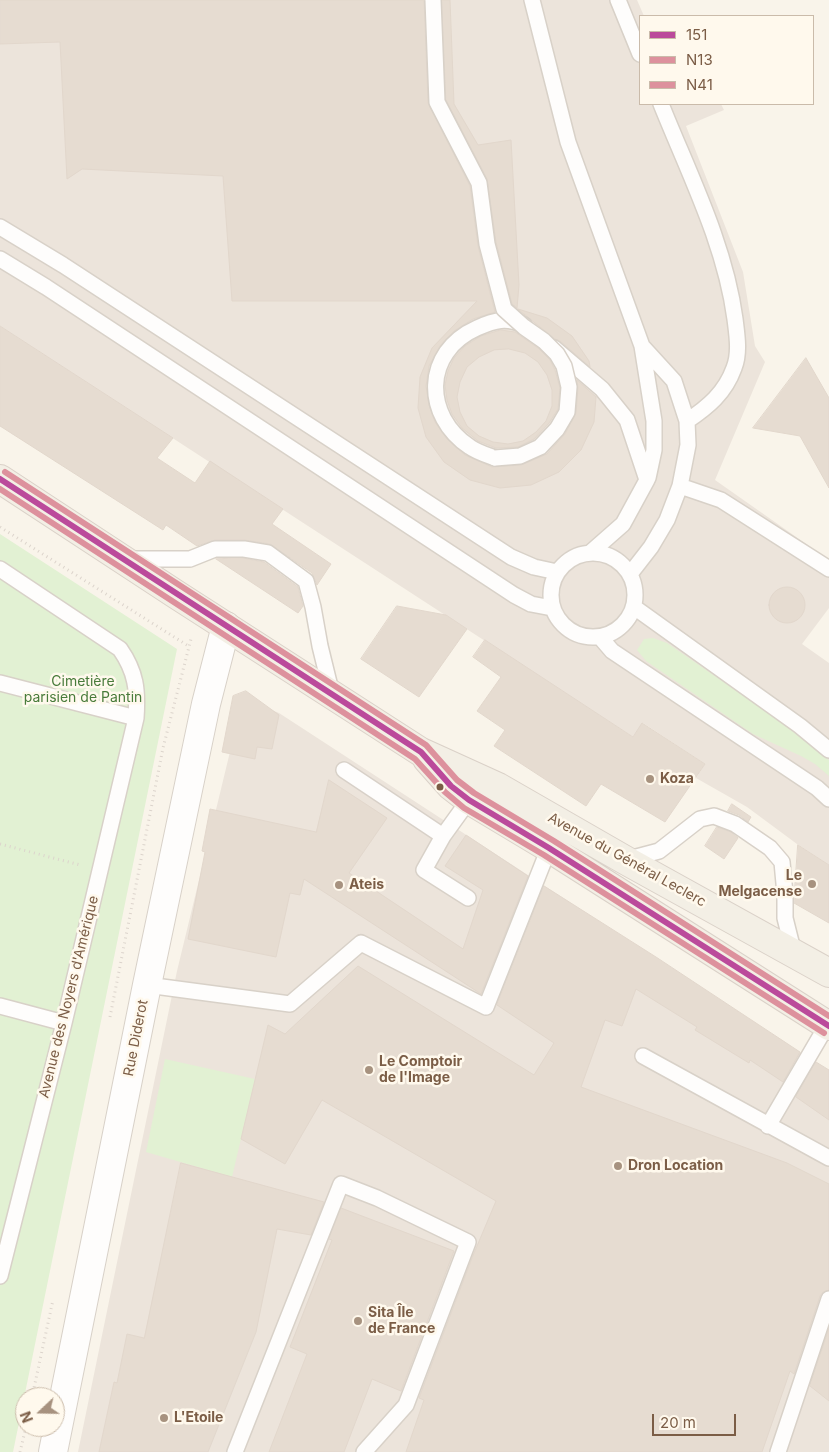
<!DOCTYPE html>
<meta charset="utf-8">
<style>
body{margin:0}
#map{position:relative;width:829px;height:1452px;overflow:hidden;background:#f9f4ea;font-family:Inter,sans-serif}
canvas{display:block}
.legend{position:absolute;left:639px;top:15px;width:175px;height:90px;box-sizing:border-box;background:#fff9ed;border:1px solid #cabbaa;margin:0;padding:6px 9px;list-style:none;font-size:15px;color:#7b5d46}
.legend li{display:flex;align-items:center;gap:10px;height:25px}
.legend b{width:25px;border:1px solid #cabbaa}
.north{position:absolute;left:15px;top:1387px;width:50px;height:50px;box-sizing:border-box;background:#fff9ed;border:1px solid #cabbaa;border-radius:50%;rotate:249deg;font-size:14px;font-weight:700;line-height:20px;text-align:center;color:#7b5d46}
.north::after{content:'';display:block;margin:auto;width:18px;height:22px;background:#a7927f;clip-path:polygon(50% 0,100% 100%,50% 72%,0 100%)}
.scale{position:absolute;left:652px;top:1414px;width:84px;height:22px;box-sizing:border-box;border:2px solid #7b5d46;border-top:0;padding-left:6px;font-size:15px;line-height:18px;white-space:nowrap;color:#7b5d46;-webkit-text-stroke:4px #fff9ed;paint-order:stroke}
</style>
<div id="map">
<canvas width="829" height="1452"></canvas>
<ul class="legend">
<li><b style="height:6px;background:#bb4a9b"></b>151</li>
<li><b style="height:6px;background:#dd919d"></b>N13</li>
<li><b style="height:6px;background:#dd919d"></b>N41</li>
</ul>
<div class="north">N</div>
<div class="scale">20 m</div>
</div>
<script>
const ctx = document.querySelector('canvas').getContext('2d');
ctx.lineJoin = 'round';
function fill(path, color) {
  ctx.fillStyle = color;
  ctx.fill(path, 'evenodd');
}
function stroke(path, color, width, dash) {
  ctx.strokeStyle = color;
  ctx.lineWidth = width;
  ctx.lineCap = dash ? 'butt' : 'round';
  ctx.setLineDash(dash || []);
  ctx.stroke(path);
}
function write(font, color, halo, rows, align = 'center') {
  ctx.font = font + ' Inter,sans-serif';
  ctx.lineWidth = 5;
  ctx.setLineDash([]);
  ctx.textBaseline = 'middle';
  ctx.strokeStyle = halo;
  ctx.fillStyle = color;
  for (const [text, x, y, turn = 0] of rows) {
    ctx.save();
    ctx.translate(x, y);
    ctx.rotate((+turn || 0) * Math.PI / 180);
    ctx.textAlign = isNaN(turn) ? turn : align;
    if (halo) ctx.strokeText(text, 0, 0);
    ctx.fillText(text, 0, 0);
    ctx.restore();
  }
}
fill(new Path2D(`
 M0,0h637l7,16h-4v88h81l3,6 -38,16 57,146 12,74 10,16 -50,118 114,80v48l-27,36 27,19v202l-32,-21 -50,-37 -51,-29 9,-14 -62,-41 -10,14 -633,-411z
 M243,698l36,15 550,358v381h-751l99,-481z`), '#ece4db');
fill(new Path2D(`
 M0,534l177,115 -164,803h-13z
 M653,638l14,5c55,38 111,75 162,117v16l-14,-12 -14,-8 -48,-22 -107,-73 -9,-11 7,-11z
 M165,1059l90,20 -23,98 -86,-25z`), '#e2f1d3');
const building = new Path2D(`
 M0,0h424l4,103 42,83 8,60 17,66 -22,7 -19,12 -14,15 -11,20 -3,20 3,19 6,17 12,17 18,16 27,12 29,-2 26,-11 18,-20 11,-21 2,-25 -1,-8 19,17 -2,25 -13,28 -22,22 -28,13 -31,3 -30,-8 -26,-18 -18,-25 -8,-29 2,-31 12,-29 45,-47h-245l-9,-125 -141,-7 -15,10 -7,-137 -60,2z
 M442,0h8l4,104 24,41 33,-5 8,145 -2,23 -5,-4 -16,-62 -9,-63 -41,-79z
 M518,309l29,9 25,18 17,25 1,6 -30,-26 -5,-2z
 M0,326l173,112 -16,20 38,25 15,-22 73,48 -11,15 59,40 -14,21 -5,-12 -42,-29 -26,-4h-29l-18,6 -31,-21 -3,5 -163,-104z
 M501,330l14,2 23,16 12,12 5,10 5,18 -2,21 -9,14 -15,16 -16,8 -22,1 -18,-7 -16,-13 -10,-14 -5,-14 -2,-15 3,-14 6,-13 11,-12 16,-10zM509,349l16,4 13,9 9,13 5,15v16l-6,15 -10,11 -13,9 -15,3 -15,-2 -14,-6 -12,-10 -7,-14 -3,-15 3,-15 7,-15 12,-10 15,-7z
 M806,358l23,40v90l-29,-52 -47,-8z
 M243,558l21,4 34,25 5,19 -5,7 -82,-54z
 M769 605a18 18 0 1 1 36 0a18 18 0 1 1-36 0Z
 M397,606l49,9 21,14 -48,68 -58,-38z
 M485,640l148,97 9,-14 63,41 -40,58 -64,-38 -15,22 -92,-60 11,-16 -28,-19 24,-34 -28,-20z
 M246,691l33,24 -7,34 -15,-2 -2,12 -33,-7 11,-56z
 M329,780l58,38 -38,55 114,76 20,-59 -38,-24 21,-31 62,41 -47,118 -177,-115 -4,16 -10,-2 -14,64 -88,-18 17,-87 -3,-1 8,-42 106,23z
 M732,804l19,13 -3,5 -9,-7 -11,-4z
 M717,827l14,5 7,6 -14,21 -19,-13z
 M798,845l31,20v58l-35,-20z
 M544,886l112,71 144,95 -17,30 -33,-22 -1,3 -54,-33 2,-3 -61,-38 -14,37 -17,-6 -24,67 206,76 42,21v106l-6,2 -3,4 -26,78 -4,-3 -28,81h-356l18,-52 -5,-2 53,-140 24,-57 -174,-101 -37,64 -44,-25 27,-114 17,9 73,-68 176,109 20,-32 -57,-38z
 M816,1062l13,8v50l-33,-23z
 M181,1163l143,39 -13,33 -34,-6 -21,103 -48,120h-109l15,-70 3,1 10,-49 17,4z
 M341,1208l113,43 -53,140 -29,-12 -28,73h-75l38,-98 -17,-7 42,-107 -3,-1z
 M829,1329v72l-19,-15z`);
fill(building, '#e6dcd1');
stroke(building, '#e2d7cc', 1);
const lane = new Path2D(`
 M532,0l36,142 74,204 12,75v29l-6,28
 M618,0l22,54
 M661,104c28,70 64,140 74,215 2,16 5,34 -1,49 -9,25 -26,39 -47,53
 M0,227l63,38 448,292 23,10 23,5
 M0,259l46,28 468,308 17,9 21,4
 M554,348l48,41 25,31 20,60 -24,44 -33,29
 M495,458c-8,-3 -18,-6 -25,-11 -47,-31 -47,-95 7,-119 18,-8 29,-11 47,-3
 M680,486l41,14 108,69
 M551 595a42 42 0 1 1 84 0a42 42 0 1 1-84 0Z
 M128,559h62l25,-10h29l24,4 38,28 7,26 7,39 12,49
 M0,569l120,80c16,23 18,41 16,69l-72,305 -64,253
 M630,574l21,-27 16,-27 13,-34 8,-41 -1,-24 -13,-40 -32,-35
 M634,607l166,119 29,24
 M600,637l12,14 205,137 12,11
 M0,683l136,35
 M344,770l99,66
 M625,860l34,-9 41,-32 14,-3 21,8 35,24 12,14 3,32v24l9,36
 M468,898l-44,-28 19,-34 26,-36
 M147,985l143,19 71,-61 125,64 63,-159
 M0,1006l64,17
 M643,1056l186,102
 M768,1126l59,-101
 M235,1452l106,-268 36,14 91,44 -62,163 -42,47
 M778,1452l51,-153`);
const street = new Path2D(`
 M53,1452l94,-467 59,-281 20,-78`);
const primary = new Path2D(`
 M0,479l177,116 244,157 77,35 127,73 204,113
 M427,759l24,27 18,14 80,48 280,178`);
stroke(lane, '#d8d1c8', 18);
stroke(street, '#d8d1c8', 30);
stroke(primary, '#dad1c8', 30);
stroke(new Path2D(`
 M0,527l190,120
 M0,844l80,21
 M110,1017l53,-269 28,-109
 M32,1397l21,-97
 M20,1452l6,-25`), '#dcd4cc', 3, [1, 4]);
stroke(lane, '#fefdfc', 15);
stroke(street, '#fefdfc', 28);
stroke(primary, '#f3efe5', 28);
const laneBridge = new Path2D(`
 M433,0l4,102 42,81 8,61 17,65 20,18 20,14 13,13 7,12 5,21 -2,25 -10,17 -17,18 -20,9 -25,2`);
stroke(laneBridge, '#d8d1c8', 18, []);
stroke(laneBridge, '#fefdfc', 15);
stroke(new Path2D(`
 M0,479l421,273 30,34 18,14 80,48 280,178`), '#bb4a9b', 6);
stroke(new Path2D(`
 M0,489l415,270 30,33 19,16 80,47 280,178`), '#dd919d', 6);
stroke(new Path2D(`
 M5,472l421,273 31,35 17,13 80,48 275,175`), '#dd919d', 6);
for (const [x, y, r, color] of [
 [650,779,5,"#a7927f"],
 [440,787,4.5,"#7b5d46"],
 [812,884,5,"#a7927f"],
 [339,885,5,"#a7927f"],
 [369,1070,5,"#a7927f"],
 [618,1166,5,"#a7927f"],
 [358,1321,5,"#a7927f"],
 [164,1418,5,"#a7927f"]
]) {
  const dot = new Path2D();
  dot.arc(x, y, r, 0, 2 * Math.PI);
  ctx.fillStyle = color;
  ctx.fill(dot);
  stroke(dot, '#fff9ed', 2);
}
write('14px', '#487b3a', '#fff9ed', [
 ["Cimetière",83,682],
 ["parisien de Pantin",83,698]
]);
write('bold 14px', '#7b5d46', '#fff9ed', [
 ["Koza",660,779],
 ["Le",802,876,"right"],
 ["Melgacense",802,892,"right"],
 ["Ateis",349,885],
 ["Le Comptoir",379,1062],
 ["de l'Image",379,1078],
 ["Dron Location",628,1166],
 ["Sita Île",368,1313],
 ["de France",368,1329],
 ["L'Etoile",174,1418]
], 'left');
write('14px', '#7b5d46', '#fff9ed', [
 ["Avenue du Général Leclerc",627,860,29],
 ["Avenue des Noyers d'Amérique",69,997,-76],
 ["Rue Diderot",136,1038,-79]
]);
</script>
